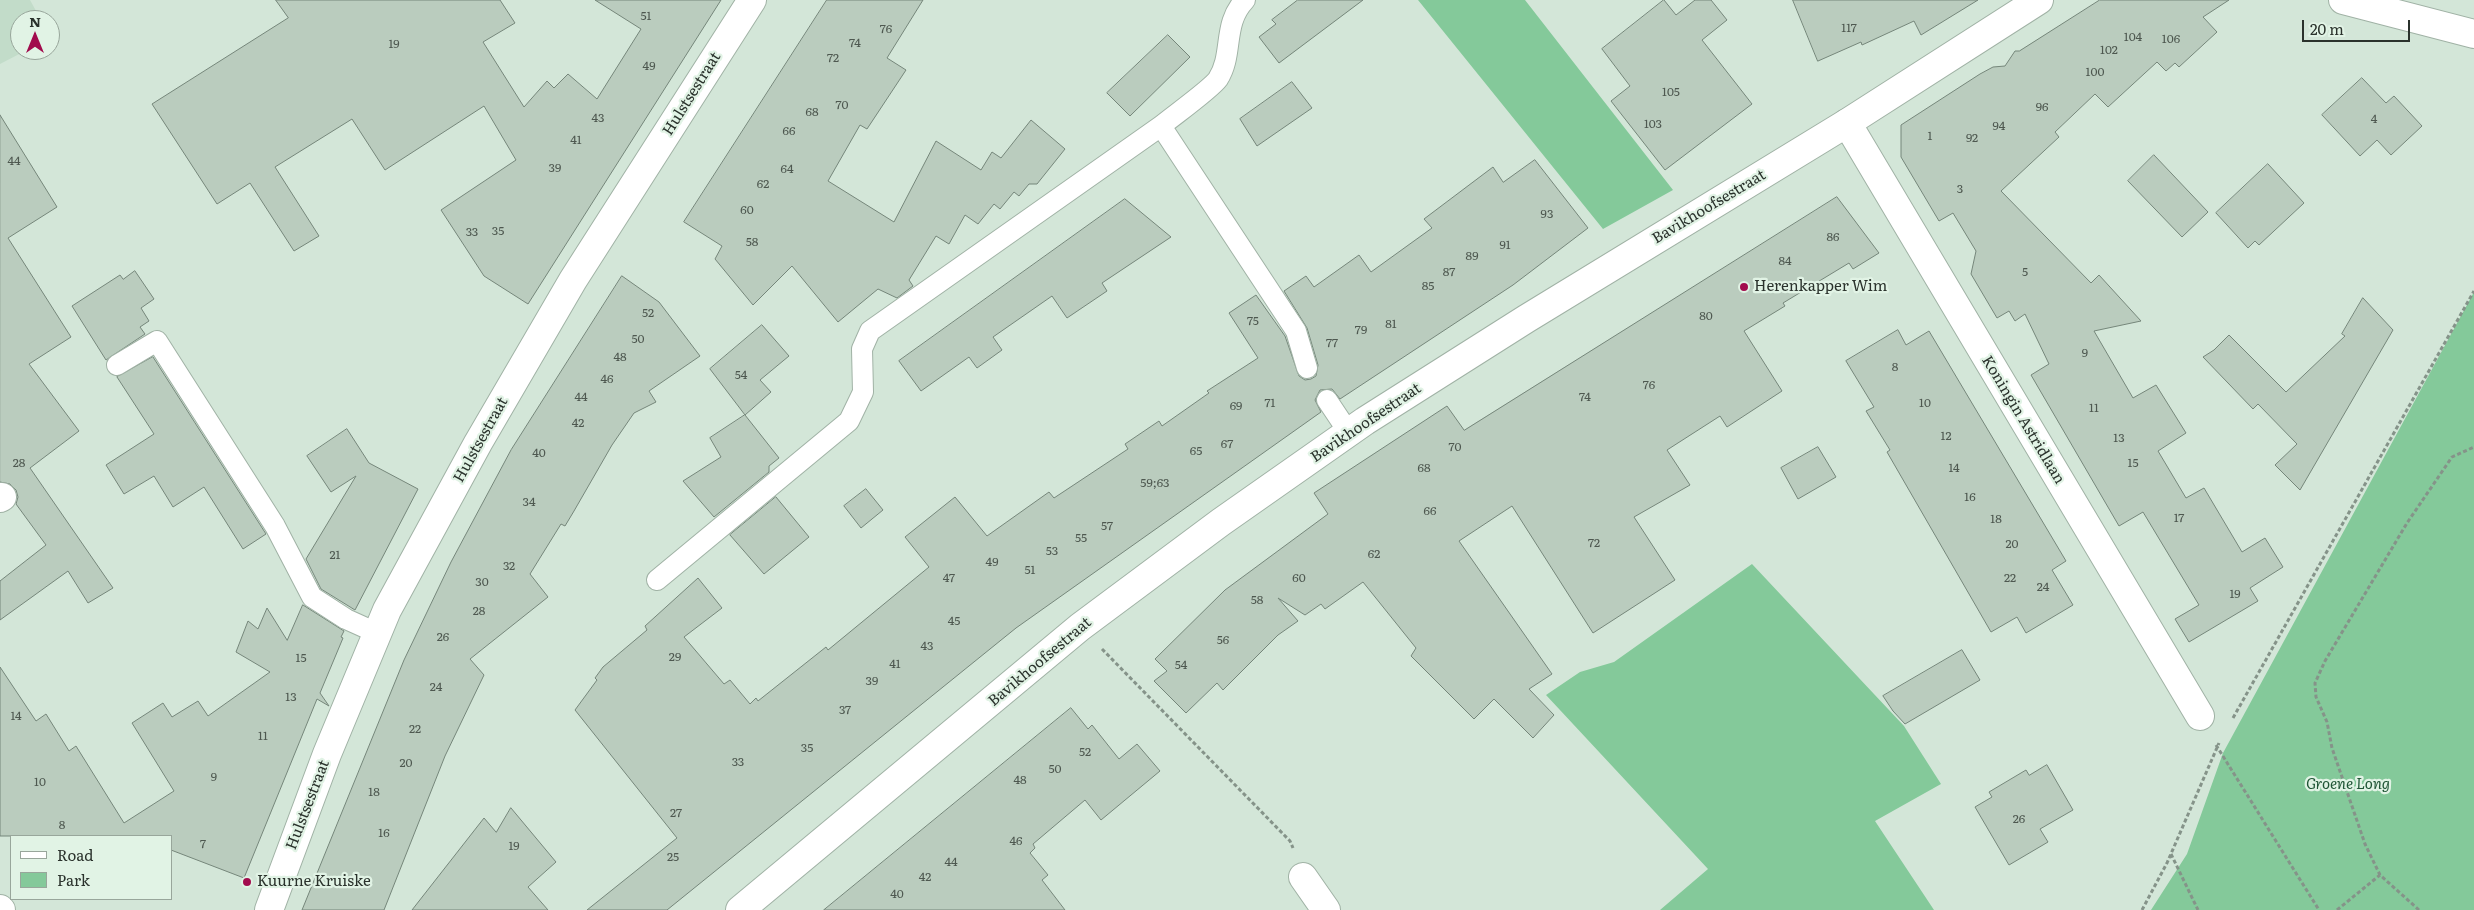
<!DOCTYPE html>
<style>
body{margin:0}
#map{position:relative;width:2474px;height:910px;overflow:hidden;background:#d3e6d8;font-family:Literata,serif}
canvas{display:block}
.legend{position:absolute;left:10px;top:835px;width:162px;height:65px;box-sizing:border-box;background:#e1f3e5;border:1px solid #98a69b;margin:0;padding:6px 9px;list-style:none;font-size:15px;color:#2a322c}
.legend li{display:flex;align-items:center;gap:10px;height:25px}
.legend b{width:25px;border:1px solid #98a69b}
.north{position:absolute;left:10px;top:10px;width:50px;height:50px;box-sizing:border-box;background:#e1f3e5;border:1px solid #98a69b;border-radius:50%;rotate:0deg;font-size:14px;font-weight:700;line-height:20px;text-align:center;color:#2a322c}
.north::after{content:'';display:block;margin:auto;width:18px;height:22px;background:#a20b4d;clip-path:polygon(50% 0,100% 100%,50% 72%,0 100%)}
.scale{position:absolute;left:2302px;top:20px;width:108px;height:22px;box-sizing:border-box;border:2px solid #2a322c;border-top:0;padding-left:6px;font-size:15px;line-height:18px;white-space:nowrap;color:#2a322c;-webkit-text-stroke:4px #e1f3e5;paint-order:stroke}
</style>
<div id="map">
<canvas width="2474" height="910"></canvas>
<ul class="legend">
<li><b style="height:6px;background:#fff"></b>Road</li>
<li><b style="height:14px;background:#84c99a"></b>Park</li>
</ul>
<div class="north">N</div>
<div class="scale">20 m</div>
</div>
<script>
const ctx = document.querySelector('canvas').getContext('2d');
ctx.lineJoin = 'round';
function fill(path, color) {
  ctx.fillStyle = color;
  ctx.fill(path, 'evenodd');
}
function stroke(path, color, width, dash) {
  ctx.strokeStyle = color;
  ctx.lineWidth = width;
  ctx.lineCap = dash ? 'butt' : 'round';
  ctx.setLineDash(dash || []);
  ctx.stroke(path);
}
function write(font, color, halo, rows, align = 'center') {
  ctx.font = font + ' Literata,serif';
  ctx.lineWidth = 4.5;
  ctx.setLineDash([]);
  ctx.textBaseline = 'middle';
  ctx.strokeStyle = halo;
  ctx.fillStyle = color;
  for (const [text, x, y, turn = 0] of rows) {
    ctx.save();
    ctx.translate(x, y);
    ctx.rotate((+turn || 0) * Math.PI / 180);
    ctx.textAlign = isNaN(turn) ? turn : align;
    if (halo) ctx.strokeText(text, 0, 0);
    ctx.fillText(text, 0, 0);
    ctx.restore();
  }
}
fill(new Path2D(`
 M0,0h30l11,20h-21v30h7l-27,14z`), '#c2dcc9');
fill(new Path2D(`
 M1418,0h107l148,190 -70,39z
 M2474,292v618h-323l36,-56 36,-101z
 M1752,564l152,162 37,58 -66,37 59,89h-274l48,-41 -162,-174 34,-23 34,-10z`), '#84c99a');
const building = new Path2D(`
 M276,0h224l15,23 -32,19 41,65 23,-26 7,7 14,-14 29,25 44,-70 -46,-29h126l-193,304 -44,-28 -43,-66 75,-50 -32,-54 -99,64 -33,-51 -77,48 44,69 -25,15 -44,-68 -33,21 -65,-100 136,-86z
 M827,0h96l-36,58 19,12 -39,59 -7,-4 -32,56 66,41 42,-81 45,29 11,-18 9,6 30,-38 34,29 -28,35h-8l-10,12 -5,-4 -14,17 -6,-5 -16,20 -13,-9 -16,29 -13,-8 -27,44 4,6 -16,12 -19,-9 -40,33 -46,-56 -39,39 -38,-46 7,-13 -38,-24z
 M1298,0h65l-84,63 -20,-26 17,-13 -4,-4z
 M1664,0l12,15 19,-15h16l16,20 -25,20 50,64 -87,66 -54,-69 19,-15 -28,-37z
 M1793,0h185l-57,35 -7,-14 -52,24 -1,-3 -43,19z
 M2100,0h129l-26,17 14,15 -38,35 -4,-4 -9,8 -9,-9 -49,45 -13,-13 -40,38 4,5 -58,54 90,92 8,-8 42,46 -47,10 39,67 23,-13 30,48 -28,18 28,47 18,-10 38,64 23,-14 18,29 -33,21 8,13 -69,41 -14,-23 24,-14 -56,-93 -24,14 -88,-151 18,-11 -24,-50 -10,7 -6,-10 -12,7 -26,-44 5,-23 -23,-38 -14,8 -38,-64v-32l79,-51 13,-7 12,-1 10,-15h4z
 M1168,35l22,22 -60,59 -23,-23z
 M2362,78l24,25 8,-7 28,30 -31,29 -14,-15 -17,16 -38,-41z
 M1292,82l20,26 -55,38 -17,-27z
 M0,115l57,92 -49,31 63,99 -42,27 50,67 -49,37 83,120 -25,15 -20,-32 -68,49v-39l46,-36 -30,-41 2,-7 -2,-7 -6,-6 -10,-2z
 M2154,155l54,57 -26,25 -54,-56z
 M1535,160l53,68 -75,57 -173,114 -8,-10 -12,1 -5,10 6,12 -305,216 -349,282h-80l90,-72 -102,-128 22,-30 -2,-2 8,-11 44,-37 -2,-4 53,-48 24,30 -38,29 40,47 6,-4 20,24 6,-6 2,3 68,-54 2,3 101,-83 -24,-30 50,-40 32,39 62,-44 5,6 74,-49 -3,-5 34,-23 3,5 47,-33 -2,-2 51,-33 -29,-45 27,-18 29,41 14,40 6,4 6,-1 5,-3 2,-11 -11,-37 -23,-37 22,-15 8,11 45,-32 12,17 61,-44 -8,-9 69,-52 10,15z
 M2268,164l36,39 -45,42 -4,-4 -7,7 -32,-35z
 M1837,197l42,56 -26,16 -4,-6 -66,40 2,3 -41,25 38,60 -55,36 -7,-11 -53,34 23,35 -56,32 41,63 -82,53 -81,-127 -53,35 93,133 -23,15 25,26 -21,23 -39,-39 -20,20 -63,-63 5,-8 -53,-66 -38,27 -4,-5 -16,11 -27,-17 20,23 -20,14 -55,55 -6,-7 -31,30 -32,-32 13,-10 -12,-12 70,-69 103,-76 -14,-21 133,-87 17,24z
 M1125,199l46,38 -69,46 5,8 -40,27 -15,-22 -59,41 9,13 -25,18 -8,-11 -48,34 -22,-30z
 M135,271l19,28 -13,9 8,13 -9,6 5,7 -39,26 -34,-54 48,-31 3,4z
 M622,276l37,26 41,54 -51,35 7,11 -22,11 -22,32 -38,66 -9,15 -4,-2 -31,50 18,23 -78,62 14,16 -39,81 -61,154h-82l102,-250 47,-98 60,-112z
 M2363,298l30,32 -93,160 -25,-25 22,-21 -39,-40 -5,5 -50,-52 11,-7 15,-15 57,57 59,-56 -3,-2z
 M762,325l27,31 -29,24 11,12 -26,23 -35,-46z
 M1898,330l8,15 23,-14 137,230 -14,9 21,35 -47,28 -9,-16 -26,15 -104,-180 3,-2 -24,-39 8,-4 -28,-46z
 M153,357l113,177 -23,15 -39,-62 -31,20 -19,-31 -30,18 -18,-29 48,-31 -37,-57z
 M745,415l34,43 -10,8v6l-55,45 -31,-36 38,-24 -11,-19z
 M347,429l22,34 49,26 -63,121 -34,-21 -15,-30 50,-83 -25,16 -24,-36z
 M1818,447l18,30 -38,22 -17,-31z
 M866,489l17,21 -22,18 -17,-22z
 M776,497l33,40 -45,37 -34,-39z
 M303,605l41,26 -3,6 2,1 -23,55 9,13 -12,-7 -73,179 -73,-28v-14h-171v-169l36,54 10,-7 23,37 7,-5 48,77 50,-32 -42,-68 31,-20 9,14 26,-16 10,15 62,-44 -34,-20 12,-31 10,8 9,-21 20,32z
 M1962,650l18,30 -75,44 -12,-13 -10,-15z
 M1071,708l17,21 4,-4 27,34 18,-15 23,27 -59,49 -16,-20 -52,44 2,4 -5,5 18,22 -6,5 23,30h-241z
 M2047,765l26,45 -33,19 8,13 -39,23 -34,-58 17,-10 -3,-5 37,-22 3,5z
 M511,808l45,54 -28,25 20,23h-136l72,-92 12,14z`);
fill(building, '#baccbe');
stroke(building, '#75867a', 1);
const lane = new Path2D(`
 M1161,126c12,-10 50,-37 57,-47 16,-25 4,-55 27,-79
 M117,365l40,-24 118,185 37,71 34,22 31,14
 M1327,400l22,33
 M657,580l192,-159 14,-29 -1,-43 8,-18 291,-205 135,205 11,37`);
const street = new Path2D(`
 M2343,0l131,34
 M1847,123l353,593
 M0,498l2,-1
 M1303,877l23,33
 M0,909l1,1
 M269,910l58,-156 60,-144 91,-167 95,-163 179,-280`);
const secondary = new Path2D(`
 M740,910l340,-283 141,-105 144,-101 161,-102 321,-196 192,-123`);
stroke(lane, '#a0b2a5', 22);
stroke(street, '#a0b2a5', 30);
stroke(secondary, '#a0b2a5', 30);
stroke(new Path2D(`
 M1102,649l188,192 3,7
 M2233,718l241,-427
 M2216,745l103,165
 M2171,854l27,56
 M2142,910l25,-47 52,-120
 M2337,910l43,-35
 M2419,910l-39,-35 -15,-31 -33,-96 -5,-26 -11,-25 -1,-14 10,-22 82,-138 45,-66 22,-10`), '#859389', 3, [4, 2.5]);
stroke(lane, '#fff', 20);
stroke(street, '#fff', 28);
stroke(secondary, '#fff', 28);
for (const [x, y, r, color] of [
 [1744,287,5,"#a20b4d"],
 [247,882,5,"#a20b4d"]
]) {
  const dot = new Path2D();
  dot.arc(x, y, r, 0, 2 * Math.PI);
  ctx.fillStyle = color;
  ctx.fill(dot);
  stroke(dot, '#e1f3e5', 2);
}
write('12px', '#4e5850', null, [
 ["51",646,16],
 ["117",1849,28],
 ["76",886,29],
 ["104",2133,37],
 ["106",2171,39],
 ["74",855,43],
 ["19",394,44],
 ["102",2109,50],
 ["72",833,58],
 ["49",649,66],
 ["100",2095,72],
 ["105",1671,92],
 ["70",842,105],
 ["96",2042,107],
 ["68",812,112],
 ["43",598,118],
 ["4",2374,119],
 ["103",1653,124],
 ["94",1999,126],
 ["66",789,131],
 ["1",1930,136],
 ["92",1972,138],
 ["41",576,140],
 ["44",14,161],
 ["39",555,168],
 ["64",787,169],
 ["62",763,184],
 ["3",1960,189],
 ["60",747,210],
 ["93",1547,214],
 ["35",498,231],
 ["33",472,232],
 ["86",1833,237],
 ["58",752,242],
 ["91",1505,245],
 ["89",1472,256],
 ["84",1785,261],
 ["87",1449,272],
 ["5",2025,272],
 ["85",1428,286],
 ["52",648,313],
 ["80",1706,316],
 ["75",1253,321],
 ["81",1391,324],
 ["79",1361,330],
 ["50",638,339],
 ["77",1332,343],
 ["9",2085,353],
 ["48",620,357],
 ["8",1895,367],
 ["54",741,375],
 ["46",607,379],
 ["76",1649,385],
 ["44",581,397],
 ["74",1585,397],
 ["71",1270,403],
 ["10",1925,403],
 ["69",1236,406],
 ["11",2094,408],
 ["42",578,423],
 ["12",1946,436],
 ["13",2119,438],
 ["67",1227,444],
 ["70",1455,447],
 ["65",1196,451],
 ["40",539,453],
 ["28",19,463],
 ["15",2133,463],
 ["68",1424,468],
 ["14",1954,468],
 ["59;63",1155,483],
 ["16",1970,497],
 ["34",529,502],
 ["66",1430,511],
 ["17",2179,518],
 ["18",1996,519],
 ["57",1107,526],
 ["55",1081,538],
 ["72",1594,543],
 ["20",2012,544],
 ["53",1052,551],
 ["62",1374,554],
 ["21",335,555],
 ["49",992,562],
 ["32",509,566],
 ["51",1030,570],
 ["47",949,578],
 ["60",1299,578],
 ["22",2010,578],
 ["30",482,582],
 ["24",2043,587],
 ["19",2235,594],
 ["58",1257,600],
 ["28",479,611],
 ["45",954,621],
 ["26",443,637],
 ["56",1223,640],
 ["43",927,646],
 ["29",675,657],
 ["15",301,658],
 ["41",895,664],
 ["54",1181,665],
 ["39",872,681],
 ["24",436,687],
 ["13",291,697],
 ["37",845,710],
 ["14",16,716],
 ["22",415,729],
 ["11",263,736],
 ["35",807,748],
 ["52",1085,752],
 ["33",738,762],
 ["20",406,763],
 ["50",1055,769],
 ["9",214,777],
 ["48",1020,780],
 ["10",40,782],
 ["18",374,792],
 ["27",676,813],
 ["26",2019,819],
 ["8",62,825],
 ["16",384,833],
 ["46",1016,841],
 ["7",203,844],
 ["19",514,846],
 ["25",673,857],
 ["44",951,862],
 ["42",925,877],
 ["40",897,894]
]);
write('15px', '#2a322c', '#e1f3e5', [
 ["Hulstsestraat",692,94,-58],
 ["Bavikhoofsestraat",1709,207,-31],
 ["Koningin Astridlaan",2023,420,59],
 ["Bavikhoofsestraat",1366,423,-34],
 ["Hulstsestraat",481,440,-61],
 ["Bavikhoofsestraat",1040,662,-40],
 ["Hulstsestraat",308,805,-69]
]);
write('15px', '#2a322c', '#e1f3e5', [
 ["Herenkapper Wim",1754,287],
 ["Kuurne Kruiske",257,882]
], 'left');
write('italic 15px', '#1f5535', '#e1f3e5', [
 ["Groene Long",2348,785]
]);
</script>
